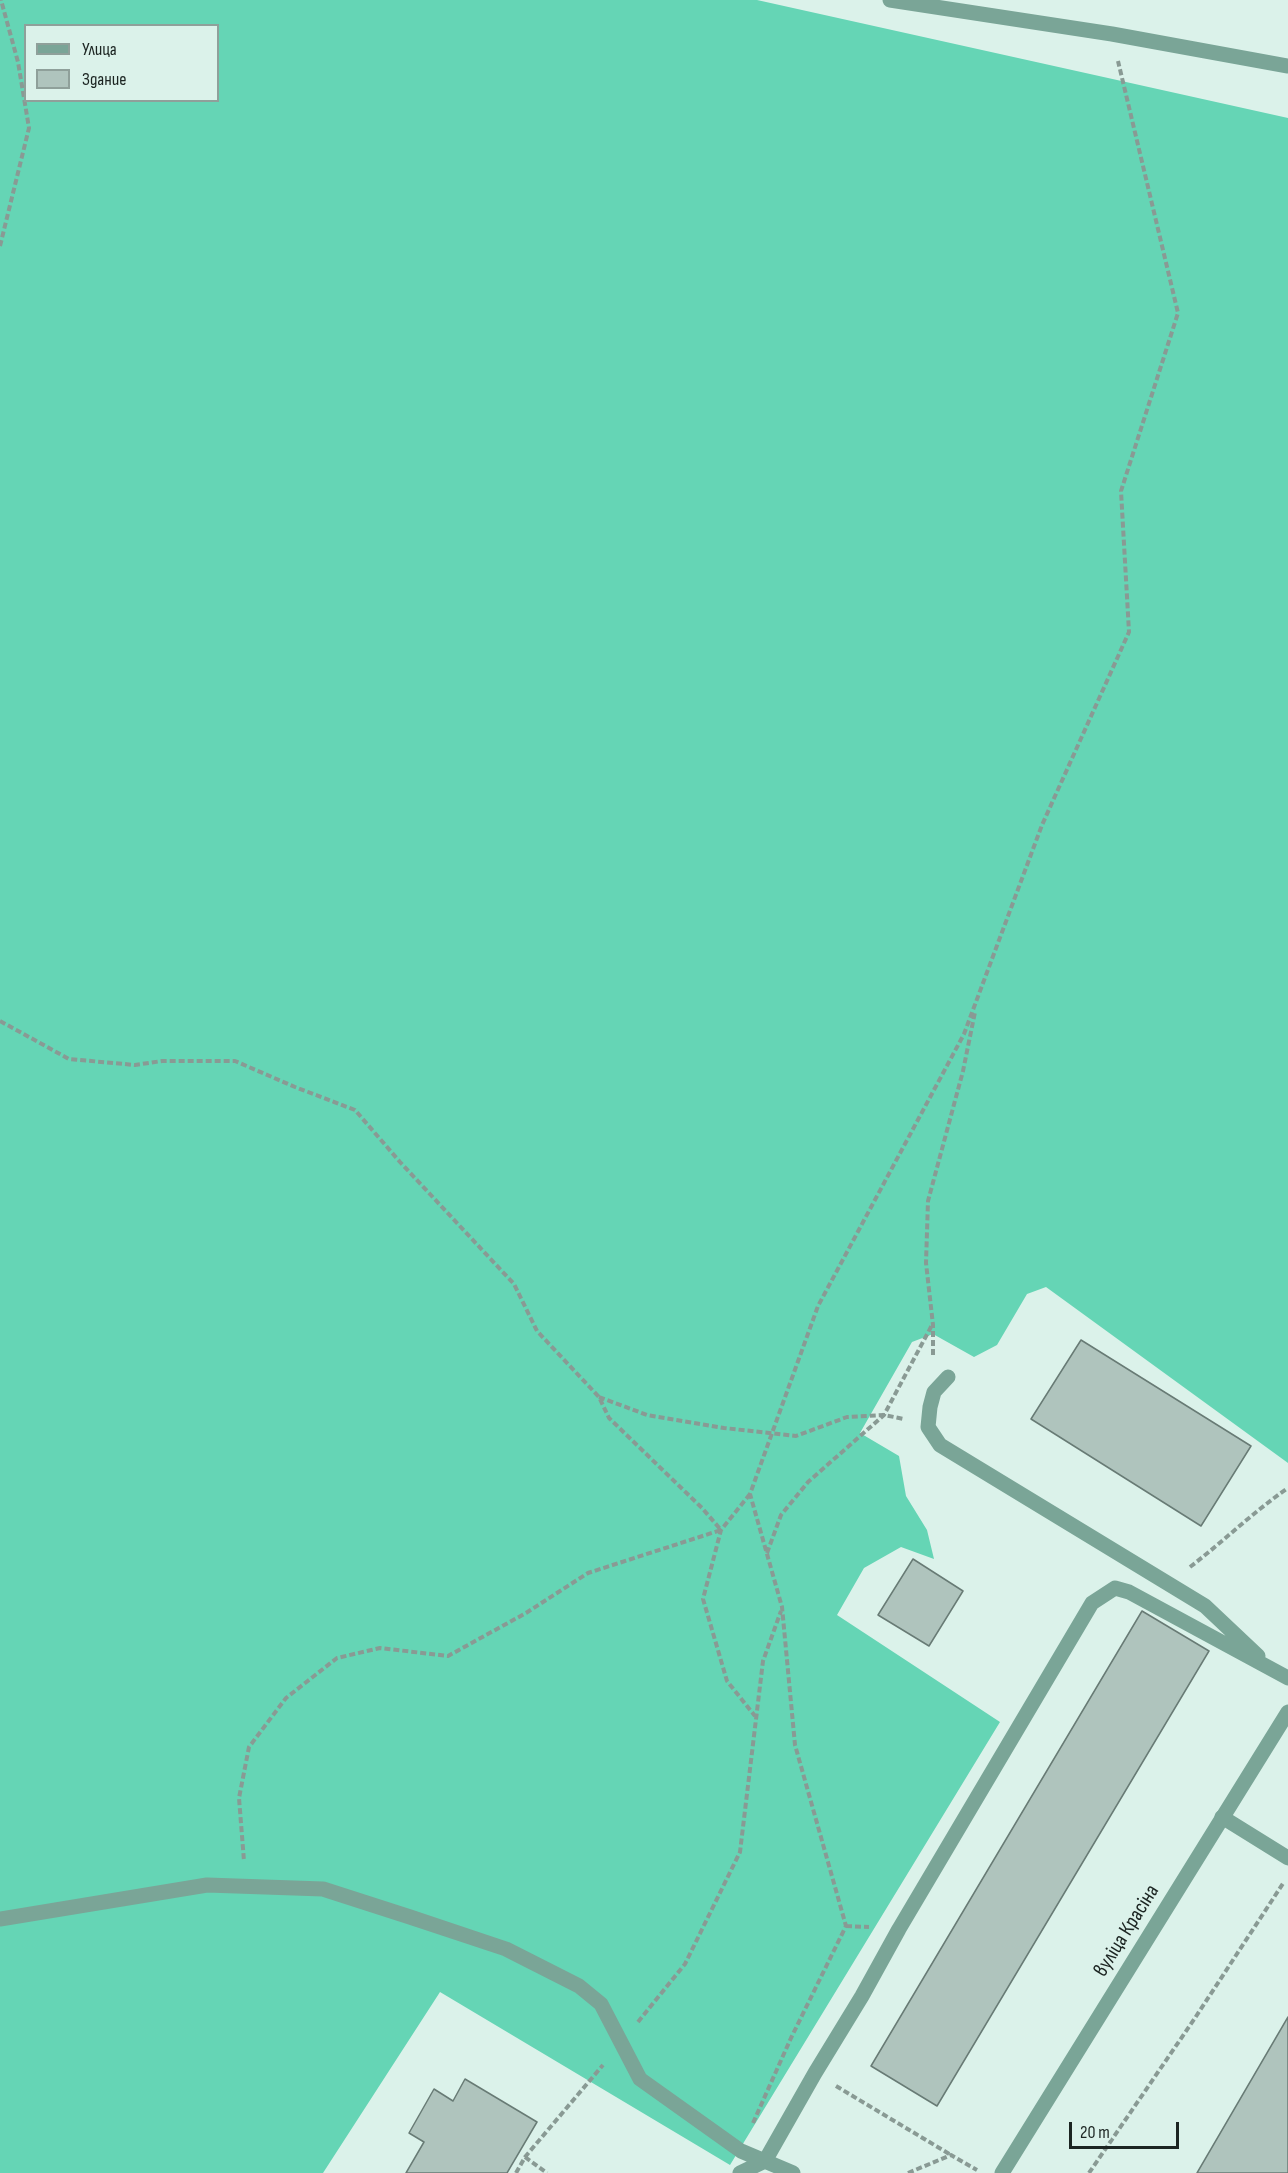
<!DOCTYPE html>
<meta charset="utf-8">
<style>
body{margin:0}
#map{position:relative;width:1288px;height:2173px;overflow:hidden;background:#dbf2ea;font-family:"Sofia Sans Condensed",sans-serif}
canvas{display:block}
.legend{position:absolute;left:24px;top:24px;width:195px;height:78px;box-sizing:border-box;background:#dbf2ea;border:2px solid #8fa09a;margin:0;padding:8px 10px;list-style:none;font-size:18px;color:#1c2522}
.legend li{display:flex;align-items:center;gap:12px;height:30px}
.legend b{width:30px;border:2px solid #8fa09a}
.scale{position:absolute;left:1069px;top:2122px;width:110px;height:27px;box-sizing:border-box;border:3px solid #1c2522;border-top:0;padding-left:8px;font-size:18px;line-height:21px;white-space:nowrap;color:#1c2522;-webkit-text-stroke:4px #dbf2ea;paint-order:stroke}
</style>
<div id="map">
<canvas width="1288" height="2173"></canvas>
<ul class="legend">
<li><b style="height:8px;background:#7aa597"></b>Улица</li>
<li><b style="height:16px;background:#afc4bd"></b>Здание</li>
</ul>
<div class="scale">20 m</div>
</div>
<script>
const ctx = document.querySelector('canvas').getContext('2d');
ctx.lineJoin = 'round';
function fill(path, color) {
  ctx.fillStyle = color;
  ctx.fill(path, 'evenodd');
}
function stroke(path, color, width, dash) {
  ctx.strokeStyle = color;
  ctx.lineWidth = width;
  ctx.lineCap = dash ? 'butt' : 'round';
  ctx.setLineDash(dash || []);
  ctx.stroke(path);
}
function write(font, color, halo, rows, align = 'center') {
  ctx.font = font + ' "Sofia Sans Condensed",sans-serif';
  ctx.lineWidth = 5;
  ctx.setLineDash([]);
  ctx.textBaseline = 'middle';
  ctx.strokeStyle = halo;
  ctx.fillStyle = color;
  for (const [text, x, y, turn = 0] of rows) {
    ctx.save();
    ctx.translate(x, y);
    ctx.rotate((+turn || 0) * Math.PI / 180);
    ctx.textAlign = isNaN(turn) ? turn : align;
    if (halo) ctx.strokeText(text, 0, 0);
    ctx.fillText(text, 0, 0);
    ctx.restore();
  }
}
fill(new Path2D(`
 M0,0h757l531,118v1345l-242,-176 -19,7 -30,51 -23,12 -41,-23 -21,8 -52,91 39,23 7,40 21,34 7,29 -33,-12 -37,21 -27,47 163,107 -270,443 -290,-173 -117,181h-323zM26,26h192v74h-192z`), '#65d5b5');
const building = new Path2D(`
 M1081,1340l170,106 -50,80 -170,-107z
 M913,1559l50,32 -34,55 -51,-31z
 M1142,1611l67,40 -272,455 -66,-40z
 M1288,2017v156h-91z
 M465,2079l72,43 -30,51h-101l18,-31 -15,-9 25,-44 19,12z`);
fill(building, '#afc4bd');
stroke(building, '#687b75', 1.5);
stroke(new Path2D(`
 M0,246l29,-118 -11,-66 -17,-62
 M0,1021l69,38 66,6 27,-4h73l60,26 60,23 45,52 114,122 23,47 62,66 10,21 93,90 19,22 -133,43 -62,40 -78,43 -68,-8 -43,10 -51,40 -37,49 -10,51 5,63
 M933,1355v-30l-7,-62 2,-62 35,-130 12,-59
 M599,1397l48,18 77,13 72,8 51,-19 37,-2 20,4
 M750,1494l-29,36 -18,69 24,82 28,35
 M767,1553l14,-38 27,-33 76,-67 48,-90
 M1190,1567c34,-26 63,-55 98,-79
 M846,1926l23,1
 M638,2022l47,-58 55,-112 23,-191 18,-50
 M836,2086l115,69
 M753,2123l38,-85 55,-112 -51,-181 -13,-138 -32,-113 68,-188 146,-272 78,-209 87,-193 -8,-141 57,-178 -60,-252
 M525,2157l22,16
 M516,2173l9,-16 78,-92
 M908,2173l43,-18 26,15
 M1089,2173l106,-155 89,-136`), '#899a94', 4, [6, 3]);
stroke(new Path2D(`
 M948,1377l-14,15 -4,15 -2,20 12,18 265,161 53,50
 M1222,1817l66,41
 M0,1919l207,-34 116,4 87,28 96,32 73,37 22,18 39,75 101,72 52,22
 M740,2173l25,-12 50,-88 47,-77 37,-67 193,-326 23,-15 14,4 159,86`), '#7aa597', 15);
stroke(new Path2D(`
 M890,0l222,34 176,32
 M1002,2173l286,-461`), '#7aa597', 15);
write('21px', '#1c2522', '#dbf2ea', [
 ["вуліца Красіна",1127,1931,-58]
]);
</script>
